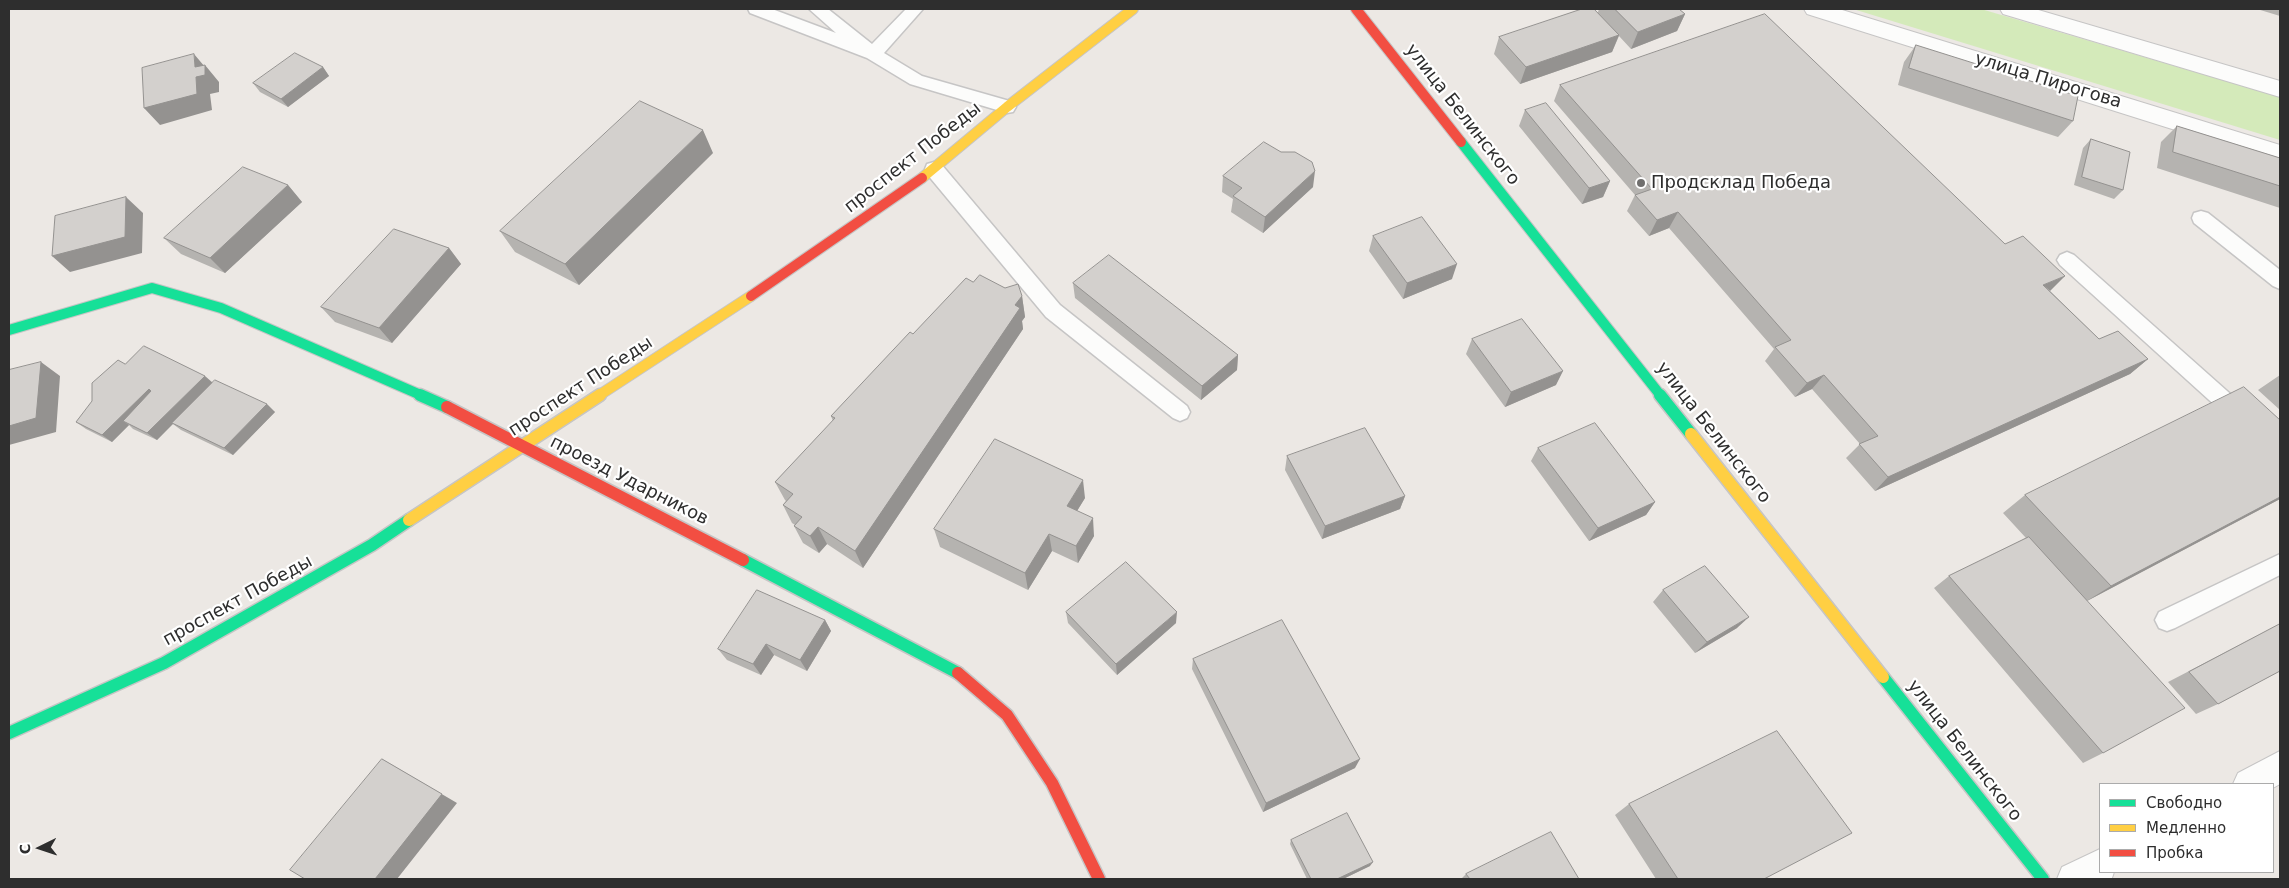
<!DOCTYPE html>
<meta charset="utf-8">
<style>
body{margin:0}
#map{position:relative;width:2289px;height:888px;overflow:hidden;background:#ece8e4;font-family:"DejaVu Sans",sans-serif}
canvas{display:block}
.frame{position:absolute;inset:0;border:10px solid #2e2e2e;pointer-events:none}
.legend{position:absolute;left:2099px;top:783px;width:175px;height:90px;box-sizing:border-box;background:#fff;border:1px solid #ababab;margin:0;padding:6px 9px;list-style:none;font-size:15px;color:#2e2e2e}
.legend li{display:flex;align-items:center;gap:10px;height:25px}
.legend b{width:25px;border:1px solid #ababab}
.north{position:absolute;left:15px;top:823px;width:50px;height:50px;-webkit-text-stroke:4px #fff;paint-order:stroke;rotate:266deg;font-size:14px;font-weight:700;line-height:20px;text-align:center;color:#2e2e2e}
.north::after{content:'';display:block;margin:auto;width:18px;height:22px;background:#2e2e2e;clip-path:polygon(50% 0,100% 100%,50% 72%,0 100%)}
</style>
<div id="map">
<canvas width="2289" height="888"></canvas>
<div class="frame"></div>
<ul class="legend">
<li><b style="height:6px;background:#16e098"></b>Свободно</li>
<li><b style="height:6px;background:#ffcf43"></b>Медленно</li>
<li><b style="height:6px;background:#f24e42"></b>Пробка</li>
</ul>
<div class="north">С</div>
</div>
<script>
const ctx = document.querySelector('canvas').getContext('2d');
ctx.lineJoin = 'round';
function fill(path, color) {
  ctx.fillStyle = color;
  ctx.fill(path, 'evenodd');
}
function stroke(path, color, width, dash) {
  ctx.strokeStyle = color;
  ctx.lineWidth = width;
  ctx.lineCap = dash ? 'butt' : 'round';
  ctx.setLineDash(dash || []);
  ctx.stroke(path);
}
function write(font, color, halo, rows, align = 'center') {
  ctx.font = font + ' "DejaVu Sans",sans-serif';
  ctx.lineWidth = 4.5;
  ctx.setLineDash([]);
  ctx.textBaseline = 'middle';
  ctx.strokeStyle = halo;
  ctx.fillStyle = color;
  for (const [text, x, y, turn = 0] of rows) {
    ctx.save();
    ctx.translate(x, y);
    ctx.rotate((+turn || 0) * Math.PI / 180);
    ctx.textAlign = isNaN(turn) ? turn : align;
    if (halo) ctx.strokeText(text, 0, 0);
    ctx.fillText(text, 0, 0);
    ctx.restore();
  }
}
fill(new Path2D(`
 M1853,9h128l299,88v43z`), '#d4eaba');
const lane = new Path2D(`
 M748,9h24l64,24 -27,-24h19l44,35 34,-35h17l-39,44 38,23 91,26 3,5 -3,5 -6,1 -97,-29 -43,-26 -117,-45z
 M934,162l7,2 119,141 127,101 3,6 -3,6 -7,3 -7,-3 -127,-101 -119,-143 -2,-5 2,-5z
 M2201,211l7,2 72,57v19l-7,-3 -79,-63 -2,-5 2,-5z
 M2067,252l7,3 206,183v22l-8,-3 -212,-192 -3,-5 3,-5z
 M2280,554v21l-105,53 -8,3 -8,-3 -4,-8 4,-8z`);
const street = new Path2D(`
 M1804,9h35l441,136v18l-473,-149z
 M2000,9h35l245,72v16l-277,-83z
 M2280,751v33l-7,4v-4h-40l5,-11z
 M2100,849v23h14l-2,6 -55,1 5,-12z`);
const fastFar1 = new Path2D(`
 M1461,142l200,254
 M9,330l143,-42 69,20 202,88`);
const fast = new Path2D(`
 M420,395l27,12
 M1660,395l31,39
 M743,560l215,113
 M1883,677l160,202
 M9,733l155,-70 208,-118 37,-25`);
const slowFar1 = new Path2D(`
 M922,178l85,-71 126,-98
 M598,396l153,-100`);
const slow = new Path2D(`
 M1691,434l192,243
 M409,520l191,-125`);
const jamFar1 = new Path2D(`
 M1356,9l105,133
 M751,296l171,-118`);
const jam = new Path2D(`
 M447,407l296,153
 M958,673l49,42 45,68 47,96`);
stroke(lane, '#c6c5c5', 3);
stroke(street, '#c6c5c5', 2);
stroke(fastFar1, '#c6c5c5', 12);
stroke(fast, '#c6c5c5', 15);
stroke(slowFar1, '#c6c5c5', 12);
stroke(slow, '#c6c5c5', 15);
stroke(jamFar1, '#c6c5c5', 12);
stroke(jam, '#c6c5c5', 15);
fill(lane, '#fcfcfb');
fill(street, '#fcfcfb');
stroke(fastFar1, '#16e098', 10);
stroke(fast, '#16e098', 12);
stroke(slowFar1, '#ffcf43', 10);
stroke(slow, '#ffcf43', 12);
stroke(jamFar1, '#f24e42', 10);
stroke(jam, '#f24e42', 12);
fill(new Path2D(`
 M1599,9h80l6,5 -8,17 -46,18 -12,-13 -7,16 -92,32 -26,-30 5,-17 99,-25z
 M2257,9h23v7z
 M1916,45l157,76 -15,16 -160,-52 6,-23z
 M323,67l6,9 -41,31 -28,-15 -7,-9z
 M1560,85l490,206 49,48 49,20 -18,15 -255,117 -29,-33 14,-14 -48,-55 -17,8 -30,-36 9,-12 -105,-121 -20,8 -22,-25 8,-16 -81,-94z
 M1525,110l85,71 -7,16 -21,7 -63,-78z
 M2177,126l103,32v50l-123,-40 4,-26z
 M2091,139l32,51 -9,9 -40,-14 9,-37z
 M713,153l-134,132 -64,-33 -15,-21z
 M1223,176l90,11 -50,46 -32,-21 2,-13 -11,-7z
 M288,185l14,17 -77,71 -44,-19 -17,-16z
 M1373,236l79,43 -49,20 -34,-48z
 M449,248l12,16 -69,79 -57,-21 -14,-15z
 M973,282l32,6 17,8 3,21 -3,4 1,8 -160,239 -36,-24 -8,9 -16,-10 -9,-17 1,-1 -3,-2 -9,-18 3,-4 -1,-1 -10,-18 58,-61 -2,-5 82,-82z
 M1073,283l165,72 -1,15 -36,30 -126,-102z
 M1472,339l84,46 -51,22 -39,-53z
 M125,364l88,19 62,29 -42,43 -52,-25 -8,-6 -16,16 -24,-11 -4,-4 -17,17 -26,-13 -10,-7z
 M2280,375v35l-22,-20z
 M2280,420v79l-193,102 16,152 -20,10 -149,-175 15,-12 77,-38 -23,-25 22,-18z
 M1538,448l117,54 -9,13 -57,26 -58,-80z
 M1287,456l118,40 -5,13 -78,30 -37,-69z
 M1085,498l-8,13 17,25 -16,27 -26,-12 -24,39 -88,-43 -6,-18z
 M1663,590l74,38 -42,25 -42,-51z
 M1066,612l110,11 -59,52 -49,-52z
 M825,620l6,11 -24,40 -33,-16 -13,20 -34,-15 -9,-11z
 M2280,624v47l-62,33 -22,10 -28,-32z
 M1193,659l162,109 -92,44 -71,-143z
 M1629,804l135,75h-108l-41,-64z
 M1291,840l79,26 -27,13h-36l-17,-35z
 M1466,874l113,5h-118z`), '#b5b3b0');
fill(new Path2D(`
 M1685,14l-8,17 -46,18 7,-17z
 M1619,35l-7,17 -92,32 6,-17z
 M194,54l11,13v-2l14,17v10l-9,2 2,16 -52,15 -16,-17 51,-41z
 M323,67l6,9 -41,31 -7,-8z
 M703,130l10,23 -134,132 -14,-21z
 M1315,171l-2,16 -50,46 2,-16z
 M1610,181l-7,16 -21,7 7,-16z
 M288,185l14,17 -77,71 -15,-15z
 M126,197l17,16 -1,40 -72,19 -18,-16z
 M1678,212l-9,16 -20,8 8,-16z
 M449,248l12,16 -69,79 -13,-15z
 M1457,264l-5,15 -49,20 4,-16z
 M2065,276l-15,15 -7,-6z
 M1022,296l3,21 -3,4 1,8 -160,239 -8,-17 160,-246z
 M1238,355l-1,15 -36,30 1,-14z
 M2148,359l-18,15 -255,117 13,-14z
 M41,362l19,14 -4,56 -47,13v-19z
 M1563,371l-7,14 -51,22 6,-15z
 M1824,375l-12,14 -17,8 12,-14z
 M205,376l8,7 -56,57 -10,-7z
 M149,389l9,8 -35,24 6,4 -17,17 -10,-7z
 M267,404l8,8 -42,43 -9,-7z
 M1083,480l2,18 -16,26 -2,-18z
 M1405,496l-5,13 -78,30 3,-13z
 M2280,497v2l-195,103 26,-16z
 M1655,502l-9,13 -57,26 9,-13z
 M1093,518l1,18 -16,27 -2,-17z
 M818,527l9,17 -8,9 -9,-17z
 M1049,534l3,17 -24,39 -3,-17z
 M1177,612l-1,11 -59,52 -1,-11z
 M1749,617l-12,11 -42,25 12,-11z
 M825,620l6,11 -24,40 -7,-11z
 M766,644l8,11 -13,20 -8,-11z
 M382,759l75,44 -60,76h-22z
 M1360,759l-5,9 -92,44 3,-9z
 M1373,862l-3,4 -27,13h-6z`), '#949290');
const building = new Path2D(`
 M1582,9h12l25,26 -93,32 -27,-30z
 M1615,9h64l6,5 -47,18z
 M1765,14l240,230 18,-8 42,40 -22,9 56,54 19,-8 30,28 -260,118 -29,-33 19,-8 -54,-61 -17,8 -32,-36 16,-7 -113,-128 -21,8 -22,-25 17,-6 -92,-104z
 M1916,45l162,51 -5,25 -164,-53z
 M295,53l28,14 -42,32 -28,-16z
 M194,54l1,13 10,-2v10l-9,2 1,17 -53,14 -2,-40z
 M640,101l63,29 -138,134 -65,-33z
 M1546,103l64,78 -21,7 -64,-78z
 M2177,126l103,32v28l-107,-34z
 M2091,139l39,13 -7,38 -41,-13z
 M1264,142l17,10h14l17,10 3,9 -50,46 -32,-21 9,-8 -19,-12z
 M243,167l45,18 -78,73 -46,-20z
 M126,197l-1,40 -73,19 3,-40z
 M1422,217l35,47 -50,19 -34,-47z
 M394,229l55,19 -70,80 -58,-21z
 M1109,255l129,100 -36,31 -129,-103z
 M980,275l25,13 13,-4 4,12 -7,9 5,3 -165,243 -37,-24 -8,9 -16,-10 8,-9 -19,-12 10,-11 -18,-12 60,-64 -4,-2 79,-84 3,2 53,-56 7,4z
 M1522,319l41,52 -52,21 -39,-53z
 M144,346l61,30 -58,57 -24,-12 28,-30 -2,-2 -47,46 -26,-13 16,-21v-18l26,-23 7,4z
 M41,362l-5,56 -27,8v-56z
 M215,380l52,24 -43,44 -52,-25z
 M2244,387l36,33v77l-169,89 -86,-91z
 M1595,423l60,79 -57,26 -60,-80z
 M1365,428l40,68 -80,30 -38,-70z
 M995,439l88,41 -16,26 26,12 -17,28 -27,-12 -24,39 -91,-44z
 M2029,537l156,171 -82,45 -154,-177z
 M1126,562l51,50 -61,52 -50,-52z
 M1705,566l44,51 -42,25 -44,-52z
 M757,590l68,30 -25,40 -34,-16 -13,20 -35,-15z
 M1282,620l78,139 -94,44 -73,-144z
 M2280,624v47l-62,33 -29,-32z
 M1777,731l75,102 -88,46h-86l-49,-75z
 M382,759l60,35 -67,85h-70l-15,-9z
 M1347,813l26,49 -36,17h-26l-20,-39z
 M1551,832l28,47h-109l-4,-5z`);
fill(building, '#d3d0cd');
stroke(building, '#949290', 1);
for (const [x, y, r, color] of [
 [1641,183,5,"#706f6e"]
]) {
  const dot = new Path2D();
  dot.arc(x, y, r, 0, 2 * Math.PI);
  ctx.fillStyle = color;
  ctx.fill(dot);
  stroke(dot, '#fff', 2);
}
write('18px', '#2e2e2e', '#fff', [
 ["улица Пирогова",2048,81,17],
 ["улица Белинского",1462,115,52],
 ["проспект Победы",913,158,-38],
 ["проспект Победы",581,387,-33],
 ["улица Белинского",1713,433,52],
 ["проезд Ударников",629,481,27],
 ["проспект Победы",238,601,-29],
 ["улица Белинского",1964,751,52]
]);
write('18px', '#2e2e2e', '#fff', [
 ["Продсклад Победа",1651,183]
], 'left');
</script>
